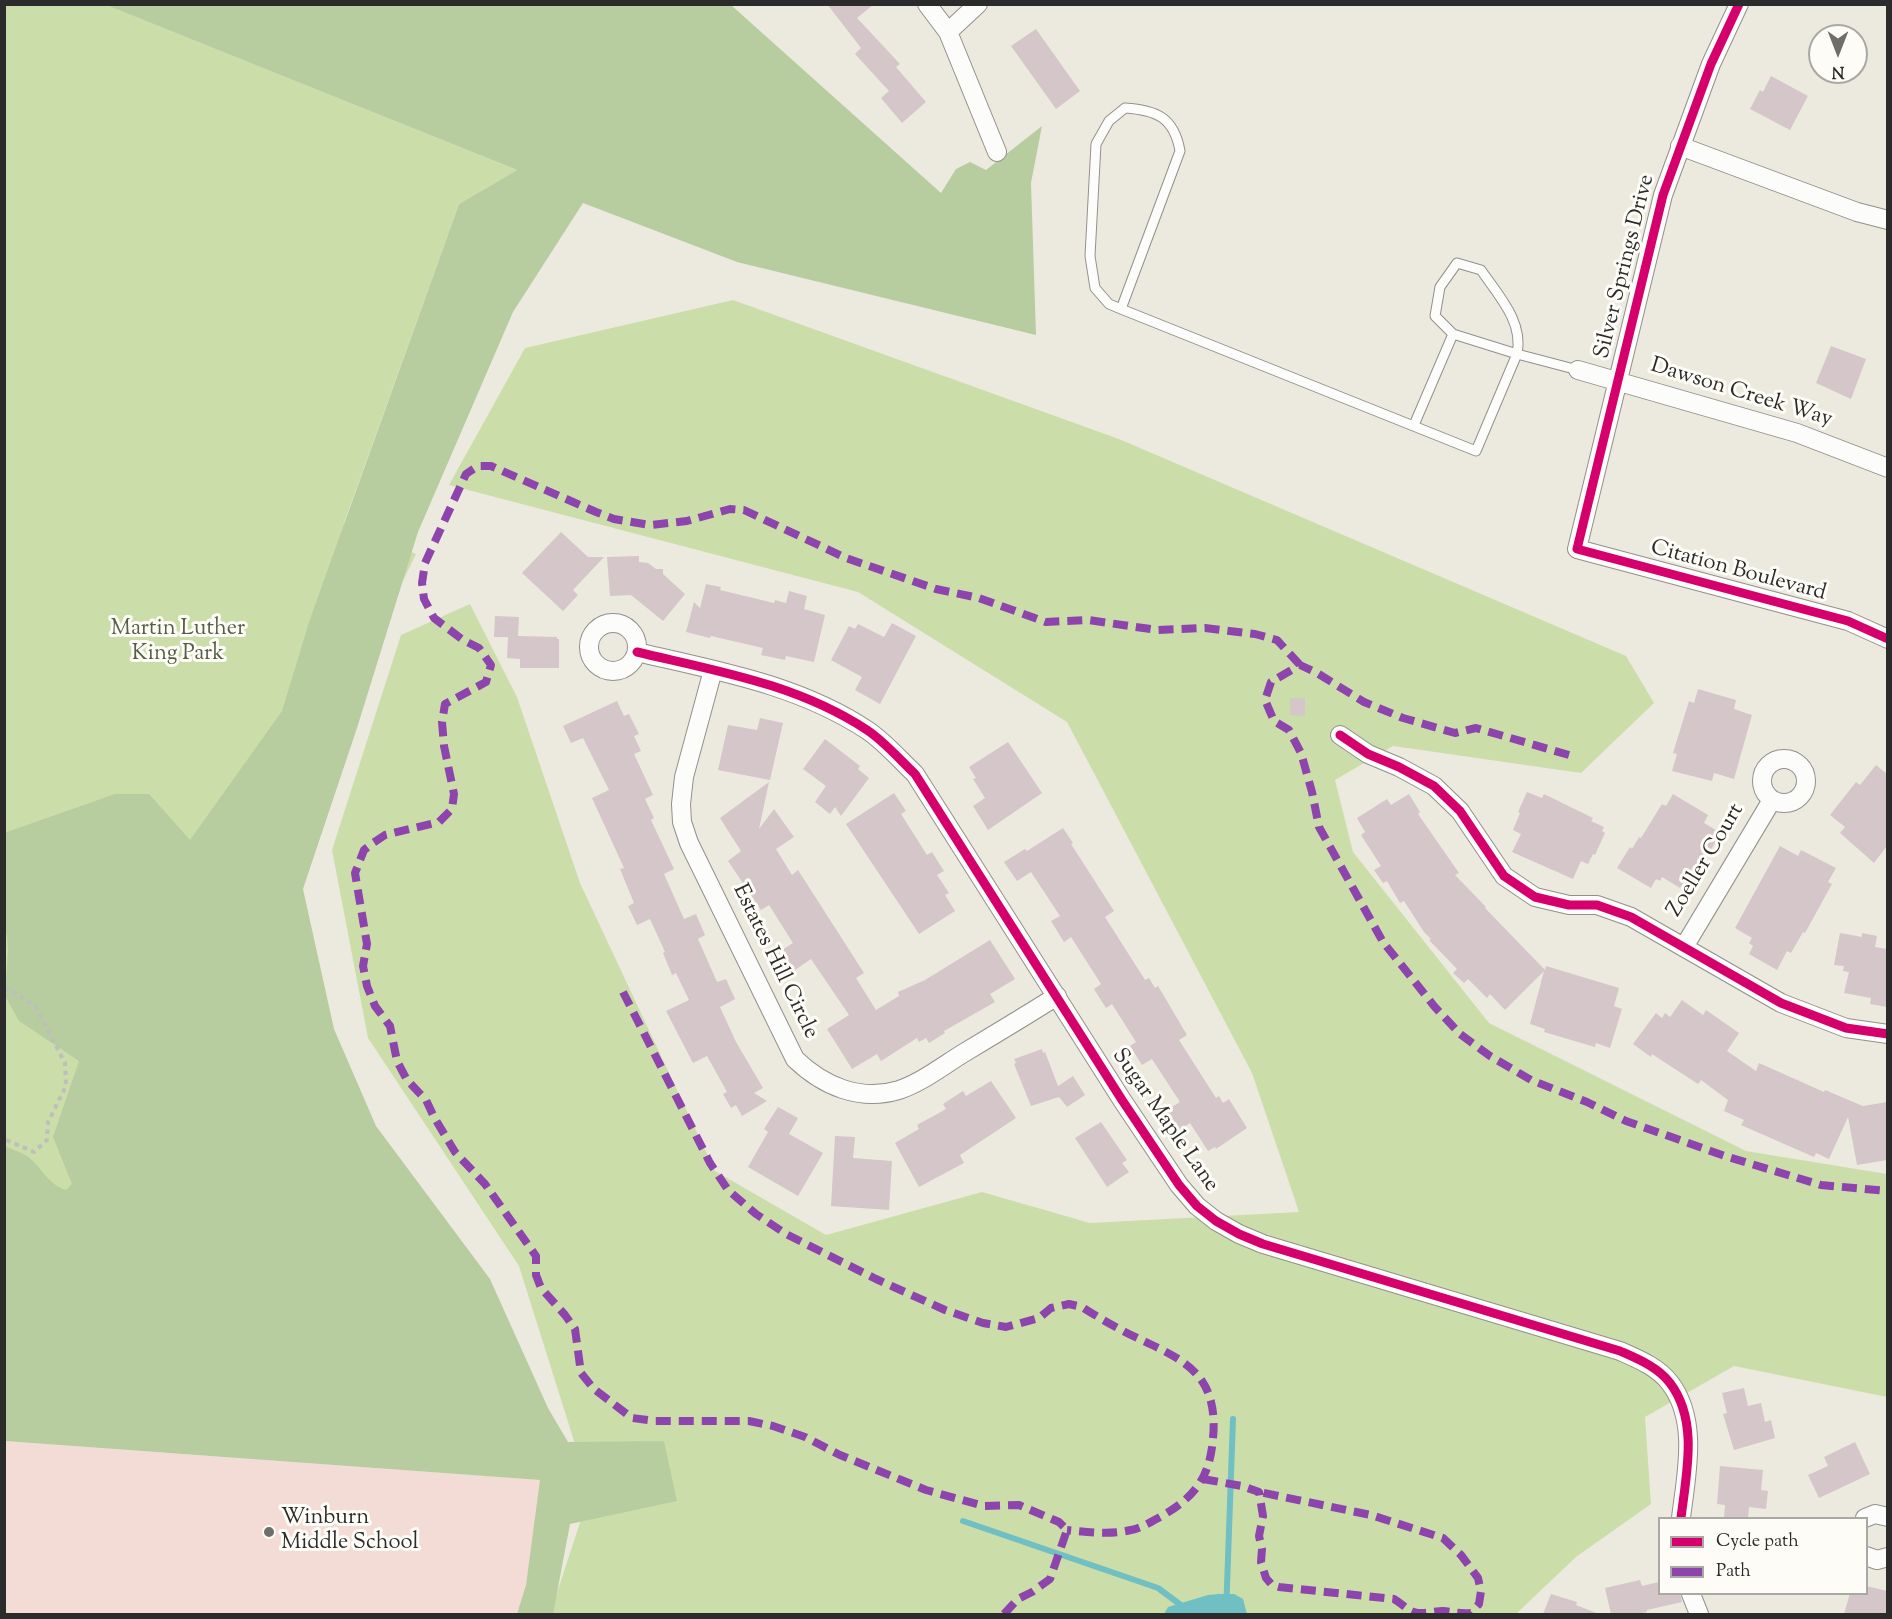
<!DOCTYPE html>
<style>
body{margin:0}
#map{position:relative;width:1892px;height:1619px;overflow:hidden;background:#eceadf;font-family:"Sorts Mill Goudy",serif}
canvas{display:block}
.frame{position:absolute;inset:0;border:6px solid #2b2b2b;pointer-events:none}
.legend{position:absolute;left:1658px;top:1517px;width:210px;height:78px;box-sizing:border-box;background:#fdfcf7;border:2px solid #a9a8a5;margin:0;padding:8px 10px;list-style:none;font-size:18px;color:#2b2b2b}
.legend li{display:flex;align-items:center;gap:12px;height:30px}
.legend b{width:30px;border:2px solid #a9a8a5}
.north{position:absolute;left:1808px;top:24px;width:60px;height:60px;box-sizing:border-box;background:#fdfcf7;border:2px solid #a9a8a5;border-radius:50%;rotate:180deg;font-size:16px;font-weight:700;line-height:24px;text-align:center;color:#2b2b2b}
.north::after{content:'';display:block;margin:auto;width:21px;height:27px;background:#6f6e6a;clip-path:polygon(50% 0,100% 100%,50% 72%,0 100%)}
</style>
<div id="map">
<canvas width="1892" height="1619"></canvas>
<div class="frame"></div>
<ul class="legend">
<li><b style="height:8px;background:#d6006c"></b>Cycle path</li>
<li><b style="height:8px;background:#8e44ad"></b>Path</li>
</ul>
<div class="north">N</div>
</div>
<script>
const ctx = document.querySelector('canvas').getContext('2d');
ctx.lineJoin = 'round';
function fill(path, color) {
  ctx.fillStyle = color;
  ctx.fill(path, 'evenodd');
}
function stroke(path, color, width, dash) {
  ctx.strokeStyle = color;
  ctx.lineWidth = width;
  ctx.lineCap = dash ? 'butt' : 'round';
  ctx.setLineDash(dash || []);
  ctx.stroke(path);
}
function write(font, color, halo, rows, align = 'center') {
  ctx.font = font + ' "Sorts Mill Goudy",serif';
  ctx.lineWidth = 6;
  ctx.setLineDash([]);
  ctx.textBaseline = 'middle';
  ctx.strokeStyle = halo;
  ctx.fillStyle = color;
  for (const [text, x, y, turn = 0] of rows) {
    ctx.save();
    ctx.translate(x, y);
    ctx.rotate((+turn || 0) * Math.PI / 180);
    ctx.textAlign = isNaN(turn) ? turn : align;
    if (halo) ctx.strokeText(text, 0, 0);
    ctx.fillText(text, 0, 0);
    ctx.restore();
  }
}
fill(new Path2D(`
 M4,1441l537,39 -15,105 -9,29h-512z`), '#f2dcd5');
fill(new Path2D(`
 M5,5h101l411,165 -58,34 -115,319 72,31 -411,846z
 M733,300l386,139 507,217 28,47 -73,70 -188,-27 -58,34 18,72 136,171 257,128 141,23v223l-153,-31 -89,51 6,87 -75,53 -60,57h-966l40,-122 -71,-226 -151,-228 -36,-188 69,-215 69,-31 47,93 63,186 135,288 111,64 156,-43 108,31 209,-11 -47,-139 -185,-351 -209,-130 -409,-107 76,-137z`), '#cbdeaa');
fill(new Path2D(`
 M106,5h625l210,188 15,-24 14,-7 16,8 56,-44 -11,57 5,152 -299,-73 -154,-59 -70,109 -95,220 -61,196 -54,161 31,140 42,97 114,153 58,129 20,34 96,-1 13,60 -107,23 -17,90h-36l9,-29 14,-105 -535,-39v-295c6,3 15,6 22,10 15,11 20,28 39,34l6,-6 -19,-47 26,-76 -60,-40 -14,-25 3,-45 -1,-15 -3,-10v-93l111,-39h34l41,46 92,-129 28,-92 149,-415 58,-34z`), '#b7cda0');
fill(new Path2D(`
 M1219,1594h15l9,5 4,15h-83l4,-7 40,-12z`), '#70bfc2');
stroke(new Path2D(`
 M963,1521l195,67 35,26
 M1226,1614l7,-195`), '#70bfc2', 6);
fill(new Path2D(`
 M827,4h47l-17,14 43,46 -4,3 30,35 -24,21 -21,-25 8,-7 -34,-37 6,-6z
 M1036,29l44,62 -24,18 -45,-63z
 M1771,76l37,20 -18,34 -40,-21 10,-19 3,2z
 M1831,346l35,13 -15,40 -35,-16z
 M561,532l27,25h16l-31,33 5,5 -15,16 -41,-38z
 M639,556v6l9,1 8,6h7v5l22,20 -22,27 -32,-26 -21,1 -3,-39z
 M706,584l15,3 -1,3 54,13 1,-3 11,3 3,-12 18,5 -3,13 21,6 -11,47 -28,-6 -1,4 -24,-5 2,-7 -52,-12 -1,2 -24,-6 8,-30 6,6z
 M495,616l24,1 -1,19 39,1v2h2v29h-39v-9l-13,-1 1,-21h-14z
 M892,623l24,13 -36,68 -25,-14 7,-13 -31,-17 18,-34 6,3 3,-5 26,13z
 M1698,689l38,11 -2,9 18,6 -18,64 -20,-6 -2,8 -40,-10 5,-17 -4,-1 16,-52 5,2z
 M1290,698h15v18l-15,-1z
 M617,701l7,15 5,-2 10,20 -5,2 7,15 -7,3 19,41 -8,4 9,19 -3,2 23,49 -10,5 20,45 12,-5 9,21 -7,4 19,43 9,-3 9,20 -15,8 16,35 27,46 -9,5 13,8 -25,15 -6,-11 -5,3 -8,-14 4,-2 -20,-36 -14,7 -27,-52 23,-11 -13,-27 -4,2 -9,-22 2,-1 -15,-33 -13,6 -9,-19 6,-3 -14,-34 4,-1 -32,-70 17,-8 -26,-52 -12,5 -8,-17z
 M760,718l23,5 -13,57 -52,-10 10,-45 29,5z
 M825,739l35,27 -2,3 11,9 -28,38 -6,-9 -5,7 -15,-12 11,-16 -23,-17z
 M1008,742l34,51 -54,37 -15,-24 12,-8 -12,-19 3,-1 -7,-11z
 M1876,765l11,9v72l-13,17 -34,-30 5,-6 -15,-12 26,-33 4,3z
 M769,782l-10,47 15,-20 20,28 -18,12 16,26 6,-5 66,103 -8,5 20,32 23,-14 -1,-4 27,-12 65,-40 25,39 -25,15 5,8 -51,29 1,2 -16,10 -3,-5 -7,4 -2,-4 -36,23 -4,-7 -25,15 -25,-40 22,-14 -38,-56 -19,13 -13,-20 14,-9 -24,-38 -8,5 -33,-49 13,-10 -21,-33z
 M1527,792l15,6 2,-4 49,24 -2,3 13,6 -2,4 3,2 -10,22 -2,-1 -5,10 -7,-3 -8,18 -61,-27 9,-18 -8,-4 7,-17 -2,-1z
 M894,793l12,18 -5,3 26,41 5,-3 12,19 -7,4 12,18 -4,2 10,16 -36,23 -73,-110z
 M1409,794l11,18 -2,2 41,59 -4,2 31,32 -1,1 60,62 1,-4 73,22 -5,18 8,3 -12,39 -14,-5 -1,4 -51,-15 1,-3 -15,-5 14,-53 -39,39 -15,-16 -3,4 -19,-19 -4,4 -11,-10 4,-4 -28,-29 2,-1 -7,-7 -20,-31 -4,2 -13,-22 -4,2 -9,-13 7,-4 -20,-31 4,-3 -8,-14 30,-19 4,6z
 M1673,794l35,21 -4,8 17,10 -21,35 -6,-3 -14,23 -18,-11 -2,4 -4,-2 -5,9 -34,-20 13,-21 2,2 7,-12 2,1 21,-34 4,2z
 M1063,828l10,15 -2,1 43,67 -9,6 40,63 4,-2 6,10 3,-2 29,49 -8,5 37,58 3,-2 4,7 6,-4 18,29 -31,21 -1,-2 -7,4 -18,-28 -10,7 -13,-20 13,-8 -28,-43 -10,6 -12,-19 6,-4 -24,-38 -6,4 -12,-19 7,-5 -30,-47 -7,5 -13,-21 9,-5 -29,-44 -14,9 -13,-19 21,-13 2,2z
 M1780,846l18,10 3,-6 35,18 -8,14 4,2 -27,49 -2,-1 -12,21 -4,-2 -10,19 -28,-16 4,-8 -4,-3 3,-5 -17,-10z
 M1840,933l22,4v-4l15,3 -2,11 12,2v58l-17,-3 1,-6 -27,-5 5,-21 -6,-1 1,-5 -10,-1z
 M1682,1000l21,15 3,-5 33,23 -12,18 29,20 3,-8 65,29 1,-2 38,16 24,-4v58l-30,5 -9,-48 -19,42 -13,-6 -2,4 -73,-32 3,-5 -20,-9 4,-11 -27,-20 -3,4 -46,-30 -1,3 -18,-13 23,-31 6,5 3,-5 5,4z
 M1042,1049l1,4 2,-1 13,34 15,-10 12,19 -18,12 -8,-10 -28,9 -17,-42 2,-1 -2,-4z
 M991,1081l25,37 -56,37 4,8 -45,24 -24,-44 24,-14 -2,-4 29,-16 -3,-5 20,-13 3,5z
 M778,1107l20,11 -9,16 34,19 -25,43 -50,-29 20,-35 -4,-3z
 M1101,1122l26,38 -5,3 7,9 -22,15 -32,-49z
 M835,1136l20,1 -2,21 39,3 -3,49 -58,-4z
 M1744,1388l4,18 13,-3 4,19 6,-2 4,18 -41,12 -11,-36 4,-1 -5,-20z
 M1855,1442l15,32 -51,24 -11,-23 20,-9 -4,-9z
 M1720,1466l43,4 -2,20 7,1 -2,18 -17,-2 -1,11h-24l1,-13 -8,-1z
 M1640,1580l2,6 17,-4v11h21l2,9 -35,8v2l-11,2h-25l-6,-26z
 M1866,1586l21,5v23h-43l6,-21h16z
 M1551,1594l26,8 -1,3 23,9h-56z`), '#d4c6c9');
const lane = new Path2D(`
 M1121,309l59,-158c-6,-34 -24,-41 -55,-43l-16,13 -13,23 -6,112 5,32 14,16 12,5 355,142 41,-97 61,16
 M1414,425l39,-91 64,20c7,-32 -19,-59 -36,-84l-24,-7 -17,24 -5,29 18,18`);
const street = new Path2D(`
 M927,4l21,28 49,120
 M1739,4l-28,60 -48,131 -86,354 271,72 40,18
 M948,32l30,-28
 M1680,146l177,66 31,8
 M1578,370l219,63 91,35
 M589 647a24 24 0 1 1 48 0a24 24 0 1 1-48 0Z
 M637,652c80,19 160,32 230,78 18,12 32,29 48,44l207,326 57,85 18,21 19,15 23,13 24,10 357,107c18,8 38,16 50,32 29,38 16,92 11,135
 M713,670l-29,107 -3,27 1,18 7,21 106,216c28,27 65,43 104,31 24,-8 46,-26 68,-39 30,-18 60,-36 90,-55
 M1340,735l28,19 31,13 35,19 26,25 44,65 31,21 34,8h28l34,12 150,86 65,25 42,6
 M1762 781a22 22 0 1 1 44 0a22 22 0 1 1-44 0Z
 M1684,947l88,-147
 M1865,1518l10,-4 13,3
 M1866,1556l11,4 11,-3
 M1691,1594l8,20`);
stroke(lane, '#92908b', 11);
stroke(street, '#92908b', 20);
stroke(new Path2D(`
 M4,989l7,1 24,16 30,57 1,23 -18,36 -1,18 -13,12 -30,-13`), '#bebebb', 4, [4.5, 4.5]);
stroke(lane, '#fcfcfa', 9);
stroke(street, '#fcfcfa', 18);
stroke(new Path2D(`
 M1569,755l-93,-27 -21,5 -52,-15 -39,-16 -47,-29 -17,-8 -29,17 -6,18 9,21 15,9 12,23 11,39 7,35 64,115 51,64 26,28 30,22 41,24 56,22 39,19 99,35 96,29 67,6
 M623,992l87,171 18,27 28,24 30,20 90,45 69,31 38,13 23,4 33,-9 12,-10 18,-4 13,3c14,9 28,17 43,25 25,13 61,25 77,49 11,16 13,38 11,57 -3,40 -19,60 -53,79 -9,5 -19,11 -29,13 -21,5 -43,2 -64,0
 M1203,1479l39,7 17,6 4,24 -4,20 3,13 -1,13 5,16 6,7 7,2 115,12c7,4 13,11 20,13 9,3 19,-1 29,-1 10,1 18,3 28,2l8,-9 2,-13 -3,-13 -17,-23 -18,-17 -72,-23 -112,-23
 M1004,1614l14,-15 14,-7 18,-13 17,-49 -8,-8 -40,-17 -35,1 -58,-16 -86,-35 -35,-18 -32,-11 -24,-5h-94l-23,-3 -38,-29 -13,-16 -6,-44 -10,-14 -24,-27 -5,-13v-19l-51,-72 -30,-32 -21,-35 -8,-17 -19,-20 -10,-19 -7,-35 -15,-20 -8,-20 -4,-20 4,-22 -12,-71 9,-23 9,-7 12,-8 54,-13 13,-13 2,-15 -10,-48 -2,-24 3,-18 41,-22 5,-17 -12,-17 -16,-8 -29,-22 -10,-19 -2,-16 3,-20 41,-89 12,-8h13l105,46 18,7 36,6 37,-4 43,-12 14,1 102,48 90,31 43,9 67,24 42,-2 69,10 48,-2 50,6 22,6 23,25`), '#8e44ad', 8, [15, 8]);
stroke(new Path2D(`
 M1739,4l-28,60 -48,131 -86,354 271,72 40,18
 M637,652c80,19 160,32 230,78 18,12 32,29 48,44l207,326 57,85 18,21 19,15 23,13 24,10 357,107c18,8 38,16 50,32 29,38 16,92 11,135
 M1340,735l28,19 31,13 35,19 26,25 44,65 31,21 34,8h28l34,12 150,86 65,25 42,6`), '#d6006c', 9);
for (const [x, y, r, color] of [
 [269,1532,6,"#6f6e6a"]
]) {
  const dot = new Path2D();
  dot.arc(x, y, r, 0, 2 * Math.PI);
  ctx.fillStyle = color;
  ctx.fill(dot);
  stroke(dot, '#fdfcf7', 2);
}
write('22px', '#2b2b2b', '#fdfcf7', [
 ["Silver Springs Drive",1626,267,-76],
 ["Dawson Creek Way",1741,394,17],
 ["Citation Boulevard",1738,572,15],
 ["Zoeller Court",1707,861,-59],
 ["Estates Hill Circle",774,962,64],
 ["Sugar Maple Lane",1164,1121,55]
]);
write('22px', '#535e44', '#fdfcf7', [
 ["Martin Luther",178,630],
 ["King Park",178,655]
]);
write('22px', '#2b2b2b', '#fdfcf7', [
 ["Winburn",281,1519],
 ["Middle School",281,1544]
], 'left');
</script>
